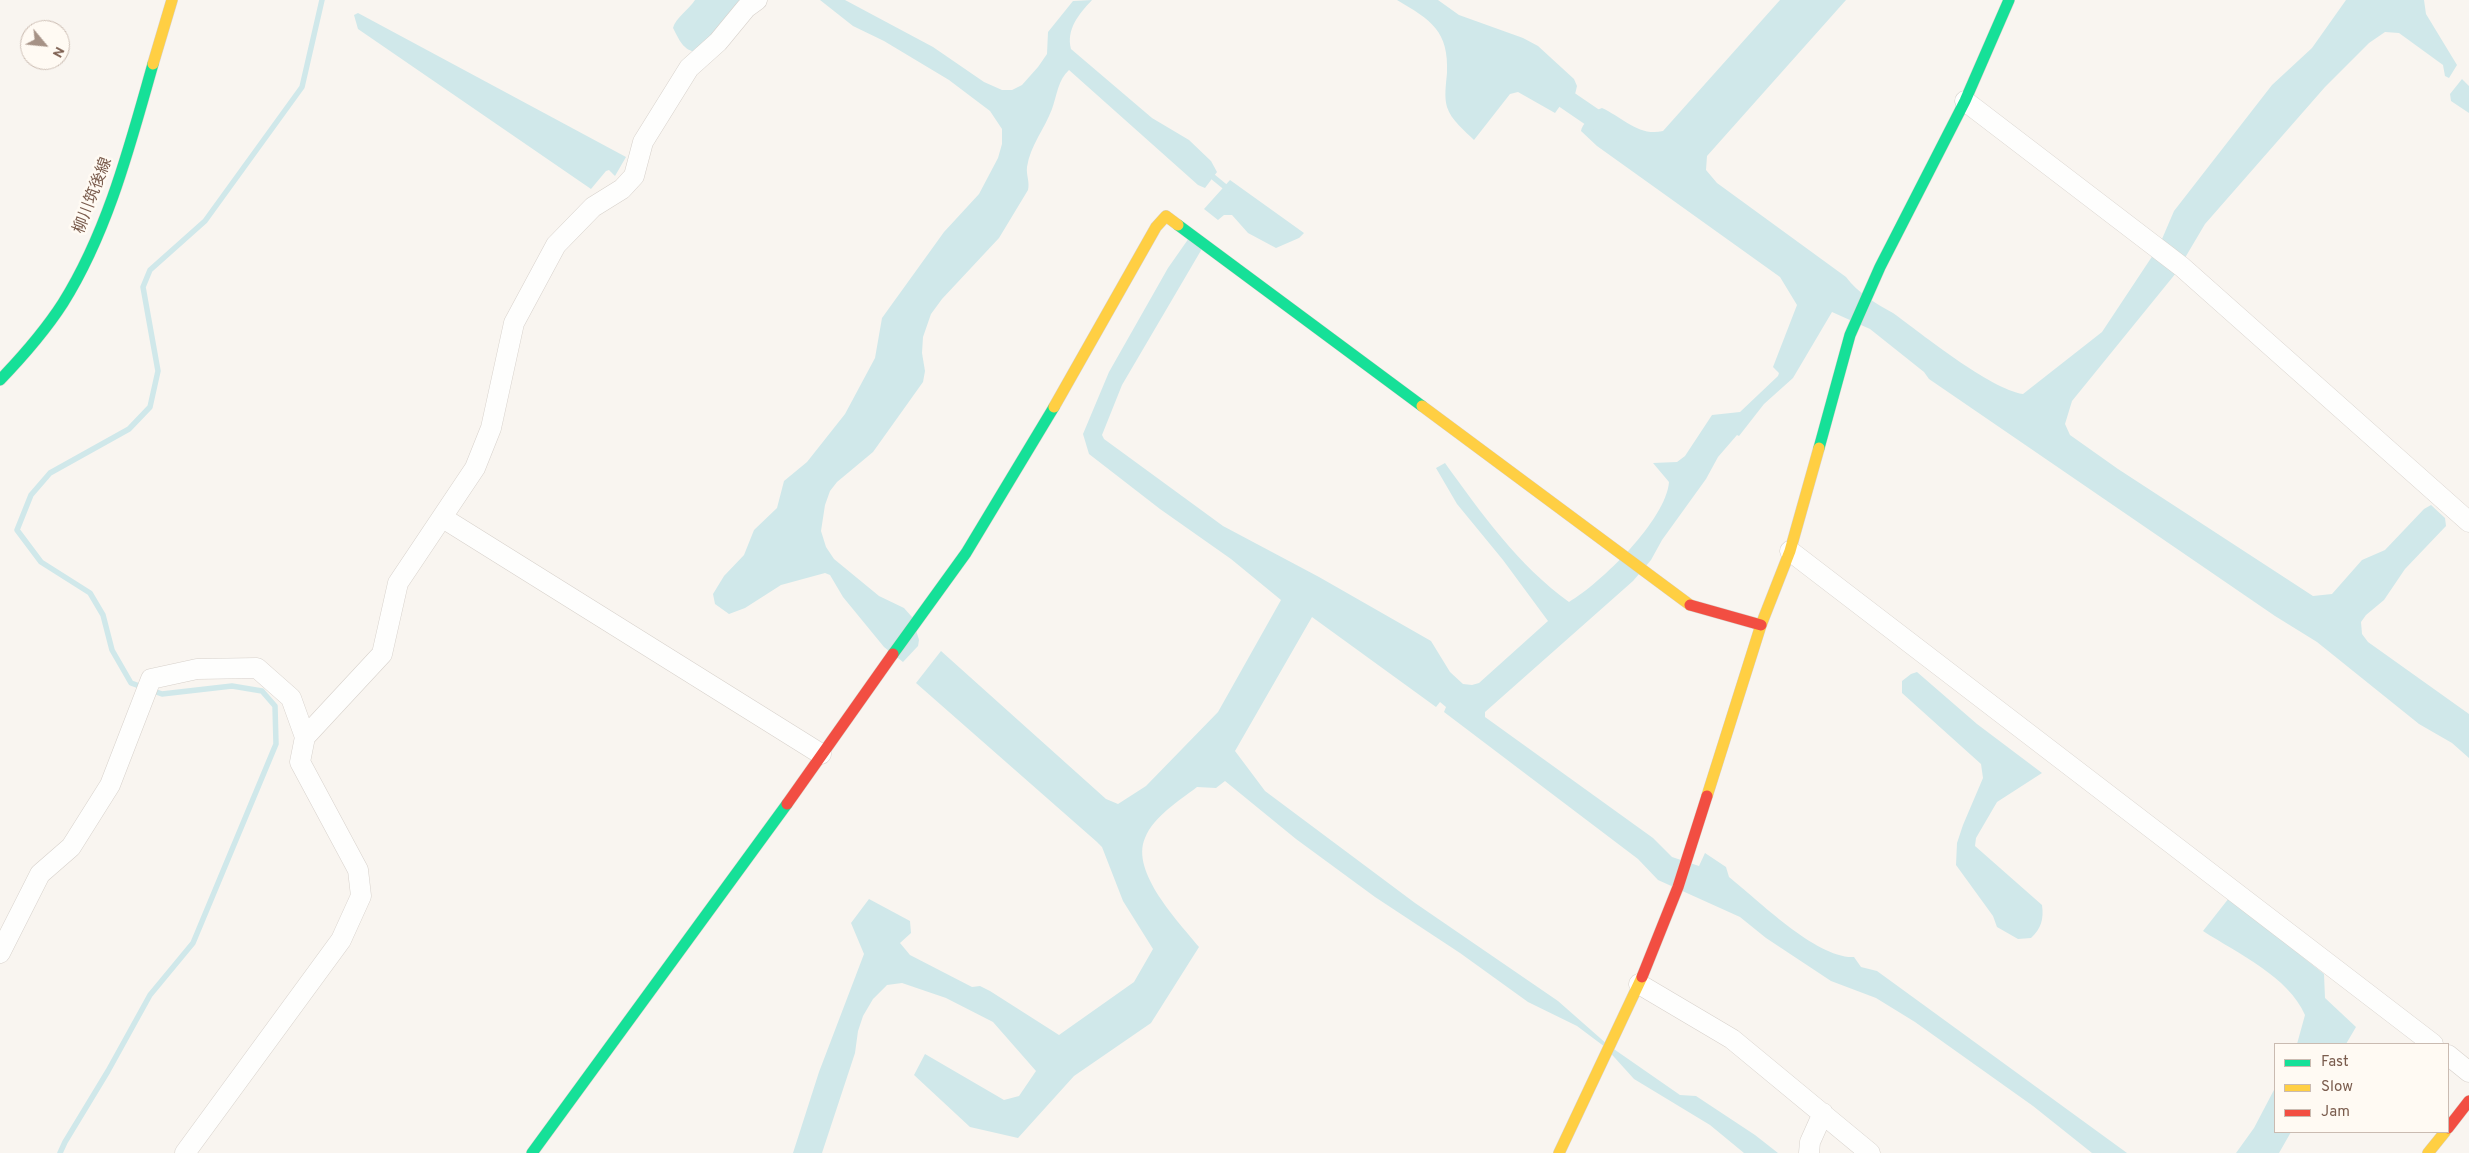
<!DOCTYPE html>
<meta charset="utf-8">
<style>
body{margin:0}
#map{position:relative;width:2469px;height:1153px;overflow:hidden;background:#f9f5f0;font-family:Overpass,sans-serif}
canvas{display:block}
.legend{position:absolute;left:2274px;top:1043px;width:175px;height:90px;box-sizing:border-box;background:#fffaf3;border:1px solid #cabbb1;margin:0;padding:6px 9px;list-style:none;font-size:15px;color:#7a5c4d}
.legend li{display:flex;align-items:center;gap:10px;height:25px}
.legend b{width:25px;border:1px solid #cabbb1}
.north{position:absolute;left:20px;top:20px;width:50px;height:50px;box-sizing:border-box;background:#fffaf3;border:1px solid #cabbb1;border-radius:50%;rotate:118deg;font-size:14px;font-weight:700;line-height:20px;text-align:center;color:#7a5c4d}
.north::after{content:'';display:block;margin:auto;width:18px;height:22px;background:#a69286;clip-path:polygon(50% 0,100% 100%,50% 72%,0 100%)}
</style>
<div id="map">
<canvas width="2469" height="1153"></canvas>
<ul class="legend">
<li><b style="height:6px;background:#16e098"></b>Fast</li>
<li><b style="height:6px;background:#ffcf43"></b>Slow</li>
<li><b style="height:6px;background:#f24e42"></b>Jam</li>
</ul>
<div class="north">N</div>
</div>
<script>
const ctx = document.querySelector('canvas').getContext('2d');
ctx.lineJoin = 'round';
function fill(path, color) {
  ctx.fillStyle = color;
  ctx.fill(path, 'evenodd');
}
function stroke(path, color, width, dash) {
  ctx.strokeStyle = color;
  ctx.lineWidth = width;
  ctx.lineCap = dash ? 'butt' : 'round';
  ctx.setLineDash(dash || []);
  ctx.stroke(path);
}
function write(font, color, halo, rows, align = 'center') {
  ctx.font = font + ' Overpass,"Noto Sans JP",sans-serif';
  ctx.lineWidth = 5;
  ctx.setLineDash([]);
  ctx.textBaseline = 'middle';
  ctx.strokeStyle = halo;
  ctx.fillStyle = color;
  for (const [text, x, y, turn = 0] of rows) {
    ctx.save();
    ctx.translate(x, y);
    ctx.rotate((+turn || 0) * Math.PI / 180);
    ctx.textAlign = isNaN(turn) ? turn : align;
    if (halo) ctx.strokeText(text, 0, 0);
    ctx.fillText(text, 0, 0);
    ctx.restore();
  }
}
fill(new Path2D(`
 M695,0h51l-49,52c-14,-1 -18,-13 -24,-24 2,-9 16,-19 22,-28z
 M820,0h25l88,47 51,35 18,8h10l10,-5 16,-18 9,-13 1,-22 25,-31 19,-1c-13,14 -26,29 -21,49l81,69 37,22 22,21 6,11 -12,16 -7,-3 -129,-115c-11,10 -12,25 -17,39 -7,19 -22,37 -25,58 -1,8 3,15 1,23l-29,48 -57,61 -11,15 -8,23 -1,16 3,18 -2,11 -50,70 -36,30 -7,9 -5,14 -4,26 5,16 8,12 45,37 25,12 8,9 7,23 -1,6 -15,16 -19,-15 -41,-50 -13,-22 -5,-2 -44,12 -36,23 -16,6 -14,-10 -2,-10 11,-18 20,-21 10,-25 23,-22 7,-27 23,-19 38,-48 30,-56 7,-40 62,-86 35,-38 19,-36 4,-14v-15l-12,-18 -41,-31 -65,-39 -31,-15z
 M1397,0h41l21,15 64,23 15,8 36,33 3,7 -5,21 -12,-1 -5,7 -37,-21 -8,2 -36,46c-9,-9 -23,-20 -27,-33 -3,-10 -1,-23 0,-34 2,-42 -16,-53 -50,-73z
 M1780,0h66l-139,156 -1,14 11,13 129,94c12,16 29,26 47,36 29,21 97,76 130,81l79,-62 57,-86 15,-35 98,-126 40,-37 34,-48h78l2,14 31,51 -8,13 -4,-2 -2,-11 -44,-32 -14,-1 -16,11 -44,44 -120,137 -29,49 -104,128 -7,23 5,11 48,34 195,127 19,-2 30,-34 23,-10 39,-41 7,-4 14,13 1,8 -41,43 -21,31 -18,15 -5,7 1,12 6,8 101,72v44l-17,-15 -33,-19 -102,-82 -42,-26 -346,-237 -5,-7 -54,-43 -38,-17 -39,66 -29,26 -25,32 -2,-1 -19,22 -12,22 -44,61 -11,20 -18,21 -148,131v5l168,121 19,19 27,9 6,-13 21,14 3,10c29,23 88,82 125,80l7,10 16,4 250,182h-35l-59,-47 -118,-84 -39,-24 -45,-17 -65,-43 -26,-21 -82,-37 -20,-21 -194,-147 2,-5 -6,-5 -4,5 -124,-90 -77,134 30,40 150,112 143,98 50,44 72,50 16,1 59,39 23,18h-34l-34,-28 -76,-46 -29,-32 -28,-21 -49,-24 -68,-49 -85,-56 -79,-58 -71,-58 -9,7 -19,-1c-18,14 -43,29 -52,51 -15,34 34,84 54,109l-48,76 -77,53 -56,62 -48,-11 -56,-52 11,-21 79,46 15,-4 17,-25 -43,-49 -47,-24 -44,-15 -15,2 -14,14 -10,17 -5,15 -3,22 -33,100h-29l26,-81 45,-118 -13,-31 18,-24 41,22 1,12 -11,10 10,12 62,32 8,-1 10,5 69,44 75,-53 19,-33 -30,-48 -21,-54 -5,-5 -181,-159 25,-32 165,148 12,5 28,-18 72,-74 63,-112 -50,-41 -71,-50 -71,-55 -6,-20 26,-62 59,-104 21,-30 14,9 -81,138 -20,50 2,4 119,87 96,51 112,64 19,31 13,12 9,1 7,-2 69,-62 -45,-61 -46,-56 -21,-36 9,-5c36,50 74,103 124,139 32,-19 97,-82 100,-120l-16,-19 24,-1 8,-6 27,-41 28,-3 38,-36 1,-3 -6,-6 24,-62 -17,-28 -183,-131 -16,-15c1,-7 11,-15 16,-21l5,-2c20,9 37,29 61,23z
 M358,13l268,144 -11,19 -6,-6 -3,1 -15,18 -233,-160 -4,-14z
 M2462,79l7,7v27l-18,-12 -1,-7z
 M1230,180l74,53 -5,5 -23,10 -28,-15 -16,-18h-8l-6,5 -14,-11z
 M1917,672l60,52 65,49 -45,29 -21,36 -1,8 67,59c2,14 -1,24 -11,33l-13,1 -21,-12 -4,-11 -37,-51 1,-22 6,-18 20,-47 -2,-14 -79,-71v-12l9,-7z
 M2229,898l95,76 1,24 31,29 -10,17h-49l8,-29c-16,-38 -68,-62 -102,-84z
 M2275,1088v44h16l-12,21h-43l18,-25z`), '#d0e8ea');
stroke(new Path2D(`
 M1207,172l22,18
 M60,1153l5,-11 43,-71 42,-76 43,-52 83,-199 -1,-38 -13,-15 -30,-5 -70,8 -31,-11 -19,-33 -9,-35 -13,-22 -49,-31 -24,-32 14,-35 19,-22 79,-44 21,-22 8,-36 -15,-84 7,-17 55,-49 97,-134 20,-87`), '#d0e8ea', 5.5);
stroke(new Path2D(`
 M1551,89l63,43`), '#d0e8ea', 20);
const street = new Path2D(`
 M1965,101l217,166 287,255
 M443,518l378,236
 M1790,551l643,493
 M305,737l77,-83 16,-71 77,-115 16,-40 23,-105 42,-78 37,-38 29,-18 12,-13 9,-34 46,-74 29,-26 28,-34 11,-8
 M0,953l40,-79 31,-27 39,-62 41,-106 46,-10 60,-1 34,30 14,39 -5,25 58,108 3,26 -20,44 -156,213
 M1639,984l93,55 138,114
 M2448,1055l21,17
 M1809,1153l1,-11 13,-29`);
const fast = new Path2D(`
 M1178,225l244,181
 M0,380c23,-24 45,-49 63,-77 45,-72 67,-158 90,-239
 M1819,448l31,-113 30,-68 85,-166 44,-101
 M893,654l73,-101 88,-146
 M532,1153l255,-349`);
const slow = new Path2D(`
 M153,64l19,-64
 M1422,406l268,199
 M1054,407l102,-180 10,-11 12,9
 M1707,796l54,-171 29,-74 29,-103
 M1559,1153l83,-176
 M2428,1153l17,-21`);
const jam = new Path2D(`
 M1690,605l71,20
 M787,804l106,-150
 M1642,977l36,-90 29,-91
 M2448,1128l21,-27`);
stroke(street, '#d7d1cb', 21);
stroke(fast, '#d9d2cb', 12);
stroke(slow, '#d9d2cb', 12);
stroke(jam, '#d9d2cb', 12);
stroke(street, '#fefefd', 20);
stroke(fast, '#16e098', 11);
stroke(slow, '#ffcf43', 11);
stroke(jam, '#f24e42', 11);
write('16px', '#7a5c4d', '#fffaf3', [
 ["柳川筑後線",94,196,-69]
]);
</script>
